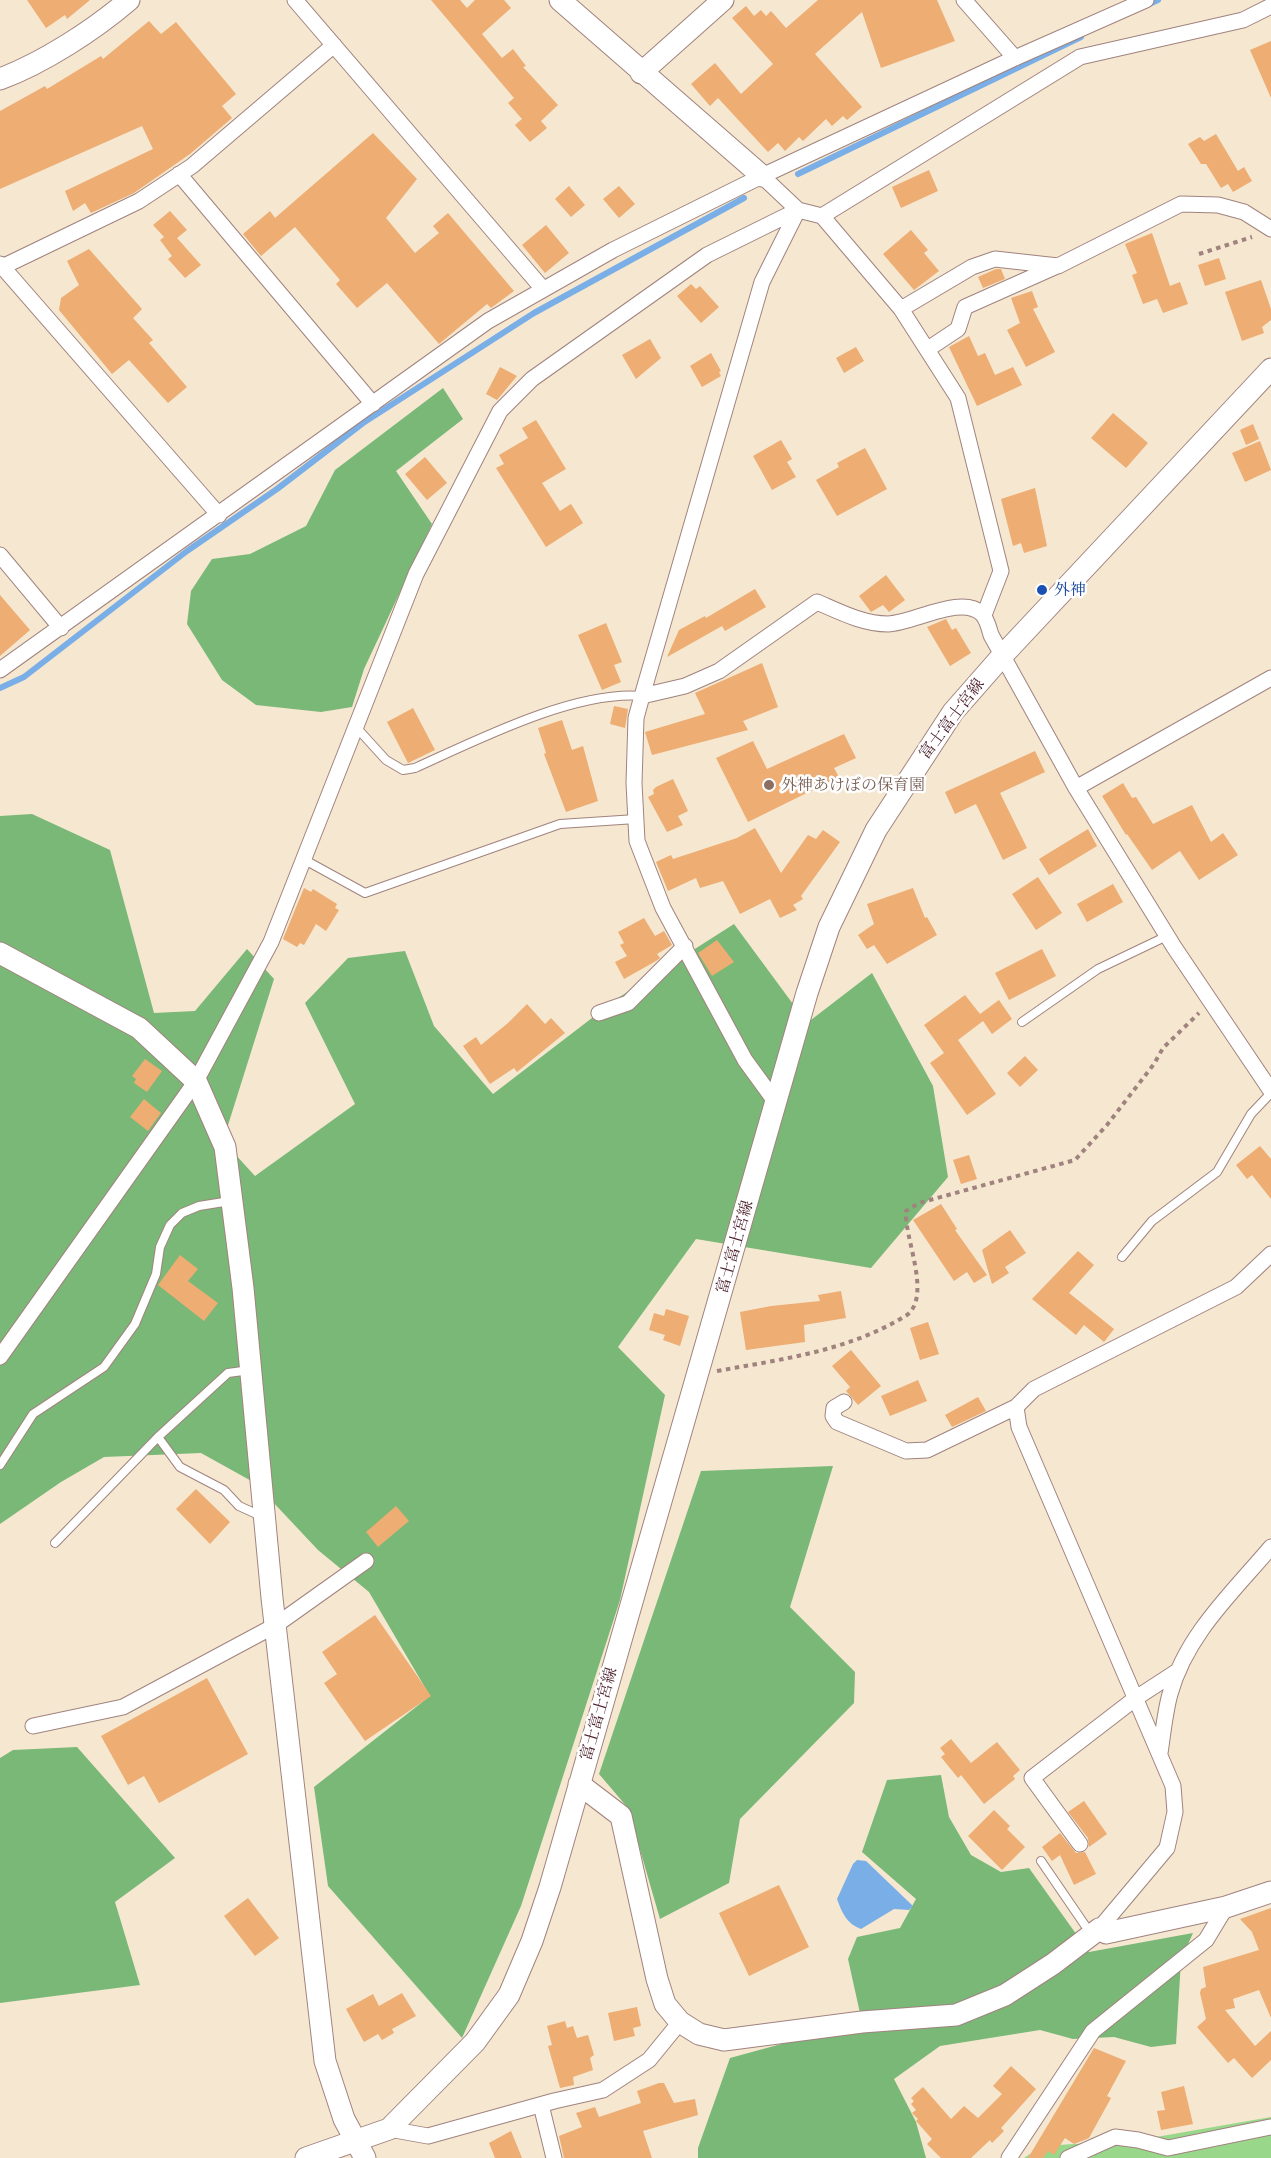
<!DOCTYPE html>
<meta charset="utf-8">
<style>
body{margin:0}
canvas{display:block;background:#f5e7d0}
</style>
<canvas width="1271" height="2158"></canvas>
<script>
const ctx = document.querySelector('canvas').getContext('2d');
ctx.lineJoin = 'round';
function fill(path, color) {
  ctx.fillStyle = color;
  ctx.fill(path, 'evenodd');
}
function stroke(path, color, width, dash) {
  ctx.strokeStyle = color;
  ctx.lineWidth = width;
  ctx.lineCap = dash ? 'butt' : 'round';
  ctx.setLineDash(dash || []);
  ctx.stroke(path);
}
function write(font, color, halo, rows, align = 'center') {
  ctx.font = font + ' "Libre Caslon Text","Noto Serif JP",serif';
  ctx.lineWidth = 5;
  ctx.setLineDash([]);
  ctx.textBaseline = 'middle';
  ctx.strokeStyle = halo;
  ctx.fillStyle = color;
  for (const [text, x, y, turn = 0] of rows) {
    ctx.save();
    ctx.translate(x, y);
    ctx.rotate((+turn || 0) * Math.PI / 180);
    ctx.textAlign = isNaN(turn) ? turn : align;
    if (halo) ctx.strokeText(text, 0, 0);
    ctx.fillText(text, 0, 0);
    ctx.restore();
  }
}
fill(new Path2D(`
 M1271,2117v41h-247l18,-12 97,-6z`), '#99d78b');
fill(new Path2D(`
 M443,388l20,31 -67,52 36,53 -68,145 -12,38 -31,5 -65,-7 -34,-25 -35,-56 4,-33 21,-32 38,-5 56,-28 29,-56z
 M32,814l78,36 44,163 41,-2 52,-62 27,30 -51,162 32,35 100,-72 -50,-101 43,-45 57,-7 29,75 59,68 125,-96 116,-74 73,99 65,-50 61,113 15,91 -77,91 -175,-29 -78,108 47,48 -45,205 -99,306 -59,132 -134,-152 -14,-99 116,-91 -61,-104 -51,-42 -63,-67 -54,-30 -97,4 -43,25 -61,42v-708z
 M833,1466l-43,141 65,65 -1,31 -114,116 -11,64 -69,36 -32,-111 -29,-34 102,-303z
 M77,1747l98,111 -60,44 25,83 -140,18v-245l13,-8z
 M941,1775l8,42 22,38 30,17 28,-4 60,84 104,-19 -12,27 -5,84 -25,3 -37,-10 -41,2 -33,-9 -100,16 -46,33 22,43 10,36h-228v-10l32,-90 132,-36 -14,-63 9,-22 43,-9 16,-29 -54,-47 25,-72z`), '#7ab877');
fill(new Path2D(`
 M857,1860l9,1 47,45 -4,4 -15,-1 -33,20c-14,-5 -19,-16 -24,-30l16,-35z`), '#7aaee7');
stroke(new Path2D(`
 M1147,5l11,-5
 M798,174l283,-137
 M0,688l24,-11 163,-126 90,-62 86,-66 171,-110 210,-115`), '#7aaee7', 6);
fill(new Path2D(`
 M27,0h63l-23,19 -2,-4 -19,13z
 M431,0h29l7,8 8,-8h29l7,8 -29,26 20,24 11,-9 13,17 -3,1 35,38 -17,16 6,7 -17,14 -15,-17 7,-6 -14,-16 6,-5z
 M818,0h119l18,41 -74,27 -19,-56 -47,42 47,53 -15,13 -4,-4 -11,10 -6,-7 -23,22 -4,-4 -14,14 -7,-8 -10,9 -50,-54 -8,8 -19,-22 24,-21 26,31 32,-30 -41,-46 14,-12 8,10 7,-6 5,6 5,-5 15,17z
 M149,21l12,13 15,-12 60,72 -14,12 10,12 -42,36 -56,39 -43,20 -6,-10 -12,8 -8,-20 88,-42 -11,-23 -142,63v-78l45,-25 2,3 54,-33 2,3z
 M1271,41v57l-21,-48z
 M373,133l44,46 -31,39 29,35 24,-20 -6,-7 15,-13 66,78 -23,17 -4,-4 -48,40 -52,-61 -30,25 -21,-24 4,-4 -45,-53 -34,29 -18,-22 27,-23 5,7z
 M1216,134l22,37 6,-4 8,14 -19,11 -5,-8 -7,4 -15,-24h-5l-13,-20 12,-7 4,4z
 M929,170l9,21 -37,17 -9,-21z
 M569,186l16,19 -14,12 -16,-18z
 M619,186l16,18 -16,14 -16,-19z
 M170,211l17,19 -10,8 24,27 -16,13 -17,-19 4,-3 -12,-16 4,-3 -11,-12z
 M546,225l23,28 -24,20 -23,-28z
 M911,230l17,20 -4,3 15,18 -25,19 -31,-36z
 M1152,233l18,53 10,-4 8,22 -25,9 -6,-14 -14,5 -11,-29 5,-2 -12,-29z
 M89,249l53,60 -9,9 20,22 -4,3 38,44 -19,16 -39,-43 -17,14 -53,-64 2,-12 18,-13 -12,-24z
 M1219,258l7,21 -21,7 -7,-21z
 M996,269h5l4,10 -22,9 -5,-11z
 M1261,280l10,29v11l-9,7 2,6 -22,8 -17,-49z
 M691,284l5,5 4,-3 19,21 -18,16 -24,-27z
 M1032,291l6,16 -5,2 22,43 -29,15 -19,-37 13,-7 -9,-25z
 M969,336l9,20 7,-3 10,22 18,-8 9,18 -45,21 -28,-59z
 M650,339l11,19 -25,21 -14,-24z
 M856,347l8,14 -20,12 -8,-15z
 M711,353l10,18 -2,1 2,4 -19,11 -12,-21z
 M500,367l17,9 -20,24 -11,-6z
 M1113,413l35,30 -22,25 -35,-30z
 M536,420l30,49 -24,14 18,28 11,-7 12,19 -37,24 -50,-79 8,-4 -5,-9 29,-17 -6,-10z
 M1253,424l6,15 -13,6 -6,-15z
 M781,440l11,19 -5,3 9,15 -24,13 -19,-34z
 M1260,441l11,29 -26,12 -13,-29z
 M865,448l22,41 -50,27 -21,-36 23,-13 -2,-4z
 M425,457l22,26 -20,17 -22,-26z
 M1035,488l12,58 -23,7 -3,-10 -8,3 -12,-47z
 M886,575l19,25 -16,12 -6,-7 -12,7 -12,-16z
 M755,589l11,18 -41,24 -3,-5 -55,31 12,-27 26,-14 1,2z
 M0,595l30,35 -30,26z
 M946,619l6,11 4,-2 15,25 -21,13 -23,-39z
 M606,623l16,39 -8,3 7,17 -19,8 -24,-55z
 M762,663l16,44 -35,14 5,9 -96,25 -7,-23 60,-18 -10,-21z
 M614,706l14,3 -3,19 -15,-4z
 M413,708l22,42 -27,13 -21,-41z
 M562,720l10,30 11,-4 15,55 -32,11 -22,-58 2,-1 -8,-25z
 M844,734l12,24 -22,10 5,9 -91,45 -32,-64 37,-17 14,28z
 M1035,751l10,21 -45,21 27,55 -24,12 -27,-56 -21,10 -10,-22z
 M673,779l15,32 -10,5 5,9 -16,7 -19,-35 6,-3 -1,-4 3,-3z
 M1123,783l9,15 4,-1 17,27 39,-19 19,37 12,-9 15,22 -39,25 -19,-29 -28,19 -25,-36 -1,1 -24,-39z
 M755,828l26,45 27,-38 8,4 7,-9 17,12 -39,54 2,3 -10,6 4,5 -17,8 -10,-19 -30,15 -17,-33 -23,7 -4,-10 -28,13 -12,-29 15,-7 2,4 64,-21z
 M1088,829l9,17 -48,29 -10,-16z
 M1038,877l24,36 -26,17 -24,-36z
 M1113,884l10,18 -36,20 -10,-18z
 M304,888l7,4 2,-3 24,15 -2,4 4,2 -13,21 -10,-7 -12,21 -4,-2 -3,4 -14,-8z
 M913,888l12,30 2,-1 10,18 -50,29 -13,-19 -7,4 -9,-14 16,-11 -7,-20z
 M644,918l11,18 9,-5 8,14 -15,9 3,4 -4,3 -32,18 -9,-17 12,-6 -7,-11 4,-2 -6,-11z
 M717,940l17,22 -22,14 -14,-23z
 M1042,949l14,27 -47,24 -14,-27z
 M965,995l15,19 19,-14 13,19 -20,15 -9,-13 -25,19 38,54 -29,21 -37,-52 14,-10 -20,-28z
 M527,1004l18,20 6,-6 14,15 -48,39 -3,-4 -24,16 -27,-38 13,-9 5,8 27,-22z
 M1025,1056l13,14 -18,17 -13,-14z
 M145,1059l17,12 -15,21 -13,-9 2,-4 -4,-3z
 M144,1099l17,14 -13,18 -18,-14z
 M1260,1146l11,13v40l-19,-24 -5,4 -11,-14z
 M969,1155l8,24 -16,5 -8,-24z
 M941,1204l16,25 -2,1 32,45 -13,8 -7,-11 -13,9 -41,-61z
 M1010,1230l16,23 -21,14 4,6 -17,11 -10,-34z
 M1078,1251l16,14 -25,28 45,36 -10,13 -20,-17 -8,10 -44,-36z
 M180,1255l18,14 -10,12 30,22 -14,18 -46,-36z
 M841,1291l5,27 -42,7 1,17 -59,8 -6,-38 31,-6 49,-5 -2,-6z
 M666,1309l23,7 -9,30 -17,-6 2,-5 -16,-5 5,-17 10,3z
 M928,1322l11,32 -19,6 -10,-32z
 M851,1350l30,36 -23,19 -12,-14 4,-4 -18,-21z
 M918,1380l9,21 -37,15 -9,-20z
 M978,1397l8,14 -34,16 -7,-12z
 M196,1489l34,33 -20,22 -34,-35z
 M396,1506l13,15 -31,26 -12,-15z
 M375,1615l56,81 -66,45 -41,-58 13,-9 -15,-22z
 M207,1678l41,76 -89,49 -15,-27 -16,9 -27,-49z
 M951,1739l20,24 26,-21 23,28 -7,6 2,3 -31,25 -23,-29 -3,3 -17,-21 4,-3 -5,-6z
 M1084,1801l23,33 -18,13 -1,-9 -20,-26z
 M994,1810l16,16 -3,3 18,18 -23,23 -34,-34z
 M1060,1833l16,20 9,-1 11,22 -22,11 -14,-30 -8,6 -10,-14z
 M779,1885l30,62 -60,29 -30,-63z
 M248,1898l31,40 -24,18 -31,-40z
 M1271,1908v110l-12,-28 -26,9 2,9 -10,2 30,36 16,-15v29l-19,18 -18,-20 -6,5 -31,-36 9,-8 -6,-26 1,-4 5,-2 -3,-20 56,-17 -7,-18 -12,-13z
 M402,1993l14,23 -24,13 2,4 -12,7 -4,-6 -14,8 -18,-33 27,-15 6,12z
 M637,2007l4,19 -8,2 2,8 -21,5 -6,-28z
 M565,2021l2,7 6,-2 4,12 11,-3 6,20 -4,3 3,12 -20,7 1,8 -14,3 -12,-42 4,-1 -5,-19z
 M1094,2048l32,13 -19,35 4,2 -22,40 -15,6 -9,-6 -11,17 -6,-4 -5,7h-15z
 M1011,2066l25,23 -35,39 3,3 -12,12 -2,-3 -19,18h-30l-14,-14 5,-5 -16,-18 2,-2 -6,-6 4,-3 -5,-6 3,-3 -3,-3 12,-11 28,32 13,-13 14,12 24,-24 -9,-8z
 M659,2083h5l10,20 21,-4 3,16 -55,16 9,27h-88l-5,-22 23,-9 -6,-14 19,-6 4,10 42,-14 -4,-12z
 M1184,2086l9,38 -32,6 -4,-19 8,-1 -4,-18z
 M511,2131l11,27h-27l-6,-15z`), '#edad73');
const lane = new Path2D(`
 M356,727l30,33 17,10 12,-2c62,-28 160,-78 227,-72
 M303,859l62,34 195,-69 76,-5
 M1022,1022l76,-53 69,-33
 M1122,1257l30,-36 65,-49 34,-58 20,-21
 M158,1437l22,30 44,23 15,16 22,10
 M0,1465l33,-51 71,-47 31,-43 21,-50 4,-27 10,-22 12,-12 17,-7 31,-5
 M55,1543l103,-106 70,-64 22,-3
 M1041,1861l50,73`);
const street = new Path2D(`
 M295,0l248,289
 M964,0l51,58
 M179,174l194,230
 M762,176l36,34 -36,72 -120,414 -6,22 -2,65 3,58 26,67 82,152 32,44
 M822,216l258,-159 163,-37 28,-14
 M0,264l219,251
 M0,268l139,-67 53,-35 142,-121
 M901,309l71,-42 23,-8 63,7 123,-62 37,1 26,7 27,17
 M928,349l30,-20 7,-22 92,-41
 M0,555l61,73
 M0,670l488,-349 125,-71 149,-74 253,-118 131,-58
 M642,696l43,-10 34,-15 98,-69c23,10 46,22 71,22 26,-1 74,-30 94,-10 5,5 7,14 9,21l85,153 98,159 97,144
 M1076,788l195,-110
 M599,1013l29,-10 57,-57
 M0,1357l196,-276 75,-139 145,-368 84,-163 32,-32 175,-124 91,-45 24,6 79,93 57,89 43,173 -17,44
 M844,1402l-10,6 -1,8 4,6 69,29 21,-1 89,-43
 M33,1726l90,-19 153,-82 90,-64
 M1160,1753c3,-20 5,-41 10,-59 16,-59 63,-102 101,-147
 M1080,1844l-48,-66 104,-80 43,-28
 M1099,1929l68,-81 8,-36 -2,-26 -154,-359 -3,-20 18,-18 202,-102 35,-33
 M541,2105l13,53
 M389,2129l39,7 126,-35 49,-11 46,-30 31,-38
 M1009,2158l84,-127 113,-91 20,-33
 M1068,2158l47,-21 23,3 30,8 102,-21`);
const secondary = new Path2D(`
 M560,0l202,176
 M641,73l82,-73
 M0,79c43,-16 94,-49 129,-79
 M0,953l139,75 57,53 29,66 18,141 29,310 53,463 19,58 21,39
 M579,1784l42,32 36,163 8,25 15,18 19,12 25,6 138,-18 94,-7 49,-20 48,-31 46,-35 7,4 120,-26 45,-15
 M306,2158l83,-29 86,-87 34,-47 23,-54 18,-54 257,-894 22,-66 47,-97 77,-118 50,-57 268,-286`);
stroke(lane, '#a0837e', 10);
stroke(street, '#a0837e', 17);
stroke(secondary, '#a0837e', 23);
stroke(new Path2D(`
 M1199,254l53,-17
 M717,1371c66,-12 132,-20 190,-56 25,-20 -3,-77 -1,-104l13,-8 156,-43 32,-35 47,-61 9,-16 36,-35`), '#a0837e', 4, [4.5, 4.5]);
stroke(lane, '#fff', 8);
stroke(street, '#fff', 15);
stroke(secondary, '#fff', 21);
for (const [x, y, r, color] of [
 [1042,590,6,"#1a4fb4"],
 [769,785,6,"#8d6e63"]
]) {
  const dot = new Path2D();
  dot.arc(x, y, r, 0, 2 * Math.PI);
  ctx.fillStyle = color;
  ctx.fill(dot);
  stroke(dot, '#fff', 2);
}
write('16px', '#164399', '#fff', [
 ["外神",1054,590]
], 'left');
write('16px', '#4a1f2b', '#fff', [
 ["富士富士宮線",952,719,-53],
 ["富士富士宮線",735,1247,-74],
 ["富士富士宮線",599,1714,-74]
]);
write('16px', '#785e54', '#fff', [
 ["外神あけぼの保育園",781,785]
], 'left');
</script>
